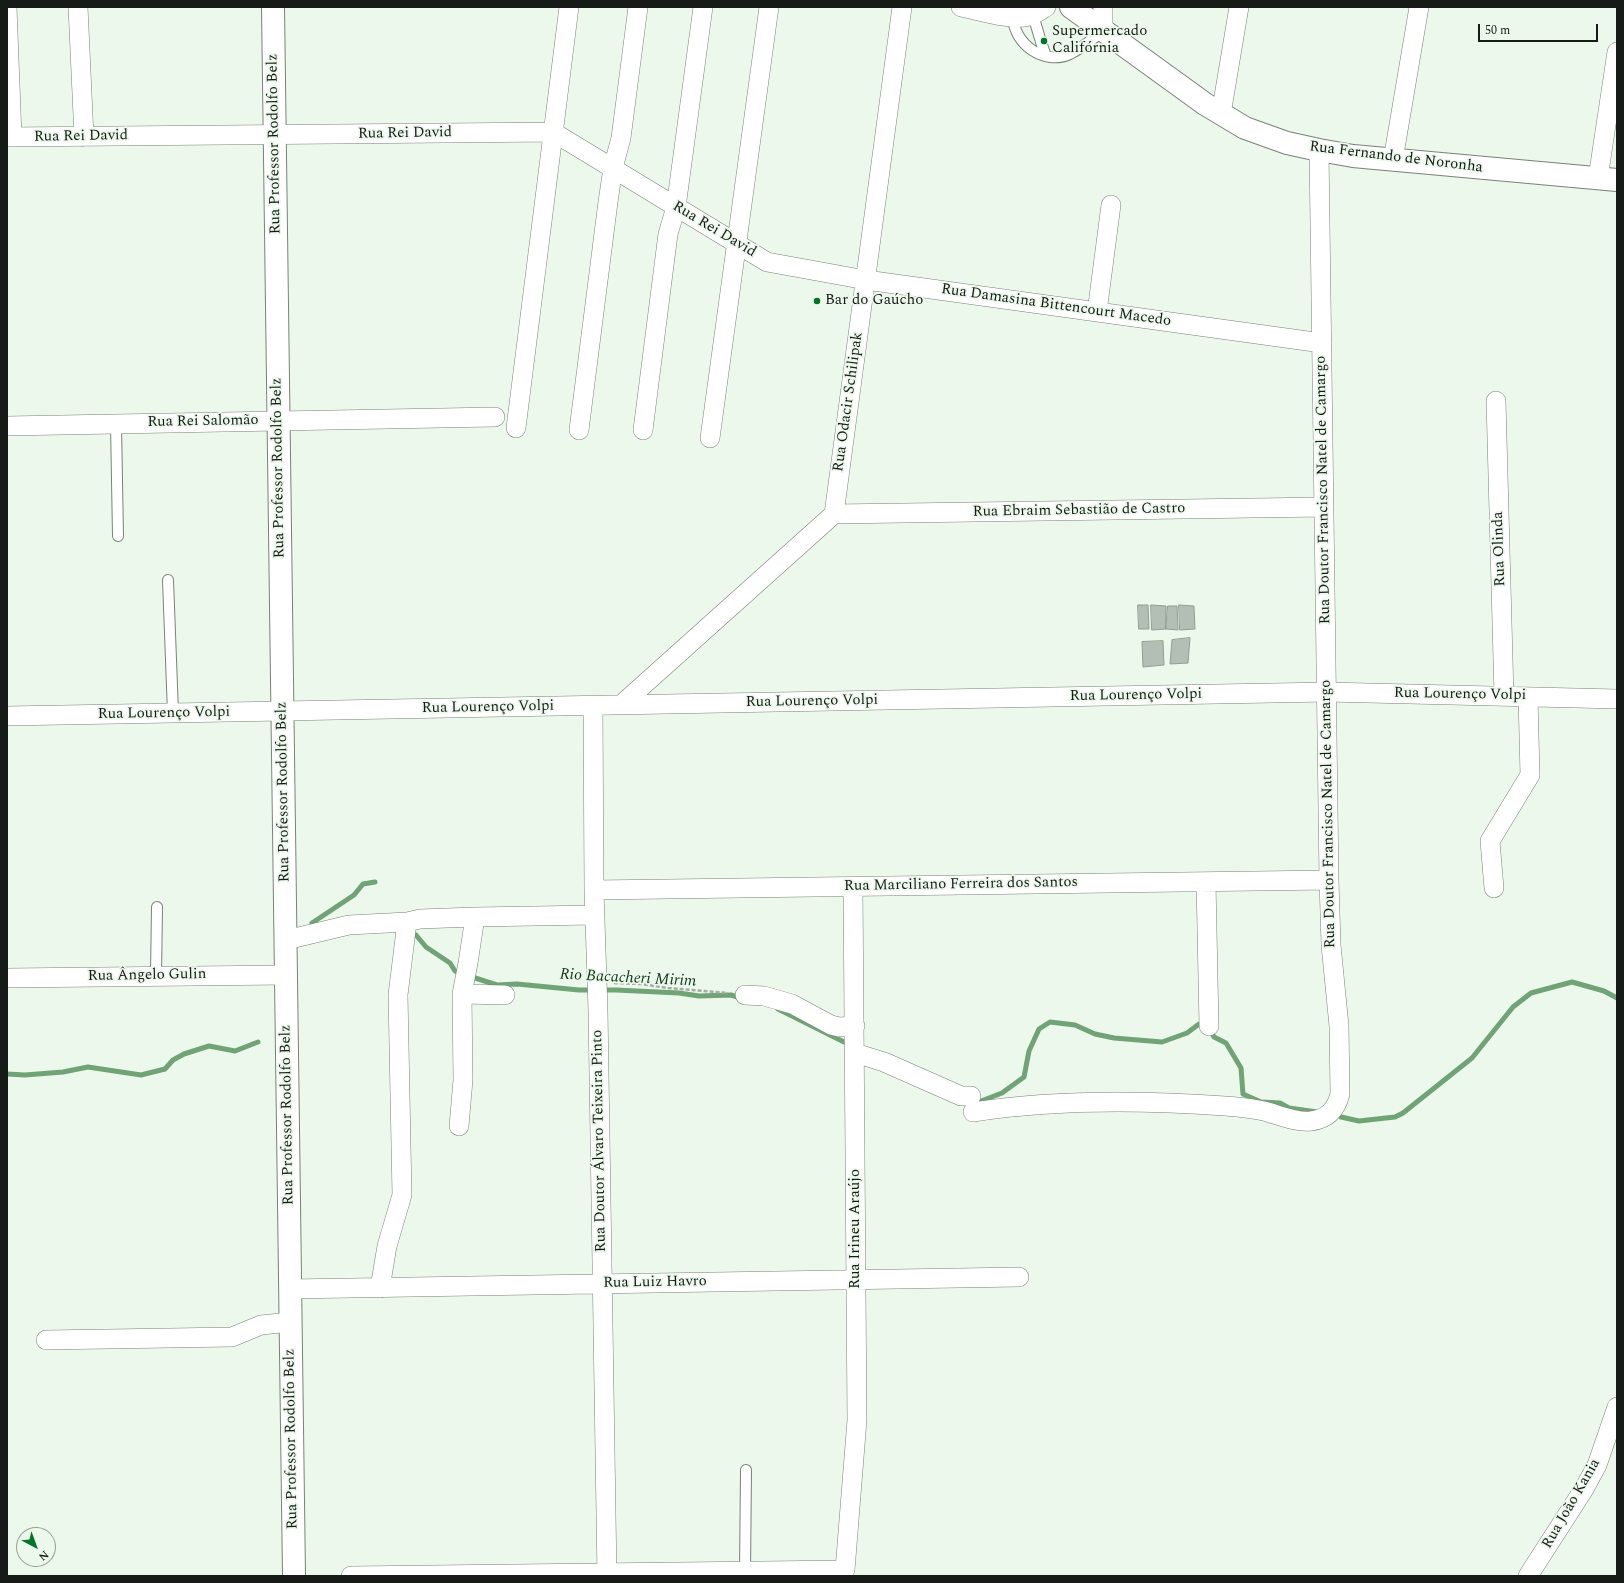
<!DOCTYPE html>
<meta charset="utf-8">
<style>
body{margin:0}
#map{position:relative;width:1624px;height:1583px;overflow:hidden;background:#ecf8ec;font-family:Spectral,serif}
canvas{display:block}
.frame{position:absolute;inset:0;border:8px solid #171b17;pointer-events:none}
.north{position:absolute;left:16px;top:1527px;width:40px;height:40px;box-sizing:border-box;background:#ecf8ec;border:1px solid #97a097;border-radius:50%;rotate:139deg;font-size:11px;font-weight:700;line-height:16px;text-align:center;color:#171b17}
.north::after{content:'';display:block;margin:auto;width:14px;height:18px;background:#037428;clip-path:polygon(50% 0,100% 100%,50% 72%,0 100%)}
.scale{position:absolute;left:1478px;top:24px;width:120px;height:18px;box-sizing:border-box;border:2px solid #171b17;border-top:0;padding-left:5px;font-size:12px;line-height:14px;white-space:nowrap;color:#171b17;-webkit-text-stroke:3px #ecf8ec;paint-order:stroke}
</style>
<div id="map">
<canvas width="1624" height="1583"></canvas>
<div class="frame"></div>
<div class="north">N</div>
<div class="scale">50 m</div>
</div>
<script>
const ctx = document.querySelector('canvas').getContext('2d');
ctx.lineJoin = 'round';
function stroke(path, color, width, dash) {
  ctx.strokeStyle = color;
  ctx.lineWidth = width;
  ctx.lineCap = dash ? 'butt' : 'round';
  ctx.setLineDash(dash || []);
  ctx.stroke(path);
}
function fill(path, color) {
  ctx.fillStyle = color;
  ctx.fill(path, 'evenodd');
}
function write(font, color, halo, rows, align = 'center') {
  ctx.font = font + ' Spectral,serif';
  ctx.lineWidth = 3.5;
  ctx.setLineDash([]);
  ctx.textBaseline = 'middle';
  ctx.strokeStyle = halo;
  ctx.fillStyle = color;
  for (const [text, x, y, turn = 0] of rows) {
    ctx.save();
    ctx.translate(x, y);
    ctx.rotate((+turn || 0) * Math.PI / 180);
    ctx.textAlign = isNaN(turn) ? turn : align;
    if (halo) ctx.strokeText(text, 0, 0);
    ctx.fillText(text, 0, 0);
    ctx.restore();
  }
}
stroke(new Path2D(`
 M312,923l42,-28 9,-11 12,-2
 M416,935l10,12 24,16 5,8 7,3
 M469,976l28,9 20,-1 62,6h37l63,3 20,3 32,-1 10,3
 M778,1009l66,33
 M1210,1030l4,7 12,6 15,25 2,26 18,8 19,1 9,5 28,4
 M7,1074l18,1 38,-3 25,-5 53,8 24,-6 8,-9 11,-6 25,-8 26,5 23,-9
 M976,1103l26,-10 22,-16 5,-26 10,-22 11,-7 25,3 20,9 19,4 48,4 25,-9 12,-9 5,1
 M1341,1117l18,4 36,-4 8,-4 69,-55 41,-51 18,-14 41,-11 32,9 13,7`), '#70a375', 5);
const building = new Path2D(`
 M1138,605h10l1,24h-10z
 M1151,605l15,1v23l-14,1z
 M1179,605l15,1 1,23 -15,1z
 M1168,606h9l1,24 -12,-1z
 M1190,638l-2,25 -18,1 2,-24z
 M1163,641l1,24 -21,2 -1,-25z`);
fill(building, '#b3bfb4');
stroke(building, '#919d92', 1);
const lane = new Path2D(`
 M1033,15l8,27 5,14
 M1013,17c1,27 31,49 57,37 12,-6 23,-15 33,-23
 M116,424l2,112
 M168,580l5,133
 M156,976l1,-69
 M745,1572l1,-102`);
const street = new Path2D(`
 M7,7l5,130
 M78,7l6,130
 M961,7c20,4 52,15 71,8 5,-2 9,-5 14,-8
 M1103,7v24
 M1221,114l18,-107
 M7,137l546,-5 214,130 99,18 456,63
 M1393,160l26,-153
 M1598,178l19,-126
 M1097,312l14,-107
 M1496,401l8,295
 M7,426l488,-9
 M516,428l53,-421
 M579,430l29,-228 5,-34 8,-30 17,-131
 M643,430l25,-196 8,-27 27,-200
 M710,438l59,-431
 M834,514l490,-7
 M621,705l213,-191 68,-507
 M593,706l1,184 4,121 9,565
 M7,716l1320,-24 290,7
 M1206,882l3,144
 M1494,888l-4,-47 40,-66 -2,-78
 M594,890l735,-10
 M286,940l63,-15 58,-3 13,-3 55,-2 120,-2
 M7,978l279,-3
 M462,994l43,1
 M745,995l19,1 28,8 39,21 8,2 16,-1
 M855,1053l29,9 77,34h10
 M973,1112c83,-13 168,-12 252,-6 13,1 26,2 39,5 15,4 32,12 47,10 16,-2 25,-11 29,-27l-1,-68 -8,-81 -2,-65 -10,-730
 M459,1126l4,-46 -1,-86 6,-31 7,-46
 M380,1288l7,-42 15,-51 -4,-200 9,-73
 M290,1289l729,-12
 M46,1340l186,-3 29,-12 30,-3
 M351,1576l494,-6 12,-150 -4,-533
 M1528,1576l56,-87 13,-24 20,-58`);
const secondary = new Path2D(`
 M273,7l21,1569
 M1071,7l134,97 40,24 42,15 32,7 34,6 264,24`);
stroke(lane, '#788378', 12);
stroke(street, '#788378', 20);
stroke(secondary, '#788378', 24);
stroke(new Path2D(`
 M614,983l27,1 27,4 60,5`), '#a3ada3', 2.5, [4, 2]);
stroke(lane, '#fff', 10);
stroke(street, '#fff', 19);
stroke(secondary, '#fff', 22);
for (const [x, y, r, color] of [
 [1044,41,4,"#037428"],
 [817,301,4,"#037428"]
]) {
  const dot = new Path2D();
  dot.arc(x, y, r, 0, 2 * Math.PI);
  ctx.fillStyle = color;
  ctx.fill(dot);
  stroke(dot, '#ecf8ec', 1.5);
}
write('15px', '#171b17', '#ecf8ec', [
 ["Supermercado",1052,32],
 ["Califórnia",1052,49],
 ["Bar do Gaúcho",825,301]
], 'left');
write('15px', '#171b17', '#ecf8ec', [
 ["Rua Rei David",405,134,-1],
 ["Rua Rei David",81,137,-1],
 ["Rua Professor Rodolfo Belz",275,144,-91],
 ["Rua Fernando de Noronha",1396,158,7],
 ["Rua Rei David",714,230,31],
 ["Rua Damasina Bittencourt Macedo",1056,306,8],
 ["Rua Odacir Schilipak",849,402,-82],
 ["Rua Rei Salomão",203,422,-1],
 ["Rua Professor Rodolfo Belz",279,468,-91],
 ["Rua Doutor Francisco Natel de Camargo",1324,490,-91],
 ["Rua Ebraim Sebastião de Castro",1079,511,-1],
 ["Rua Olinda",1500,549,-92],
 ["Rua Lourenço Volpi",1460,695,1],
 ["Rua Lourenço Volpi",1136,696,-1],
 ["Rua Lourenço Volpi",812,702,-1],
 ["Rua Lourenço Volpi",488,708,-1],
 ["Rua Lourenço Volpi",164,714,-1],
 ["Rua Professor Rodolfo Belz",284,792,-91],
 ["Rua Doutor Francisco Natel de Camargo",1329,814,-91],
 ["Rua Marciliano Ferreira dos Santos",961,885,-1],
 ["Rua Ângelo Gulin",147,976,-1],
 ["Rua Professor Rodolfo Belz",288,1115,-91],
 ["Rua Doutor Álvaro Teixeira Pinto",600,1141,-91],
 ["Rua Irineu Araújo",856,1229,-90],
 ["Rua Luiz Havro",655,1283,-1],
 ["Rua Professor Rodolfo Belz",292,1439,-91],
 ["Rua João Kania",1572,1504,-60]
]);
write('italic 16px', '#0f3616', '#ecf8ec', [
 ["Rio Bacacheri Mirim",628,979,3]
]);
</script>
